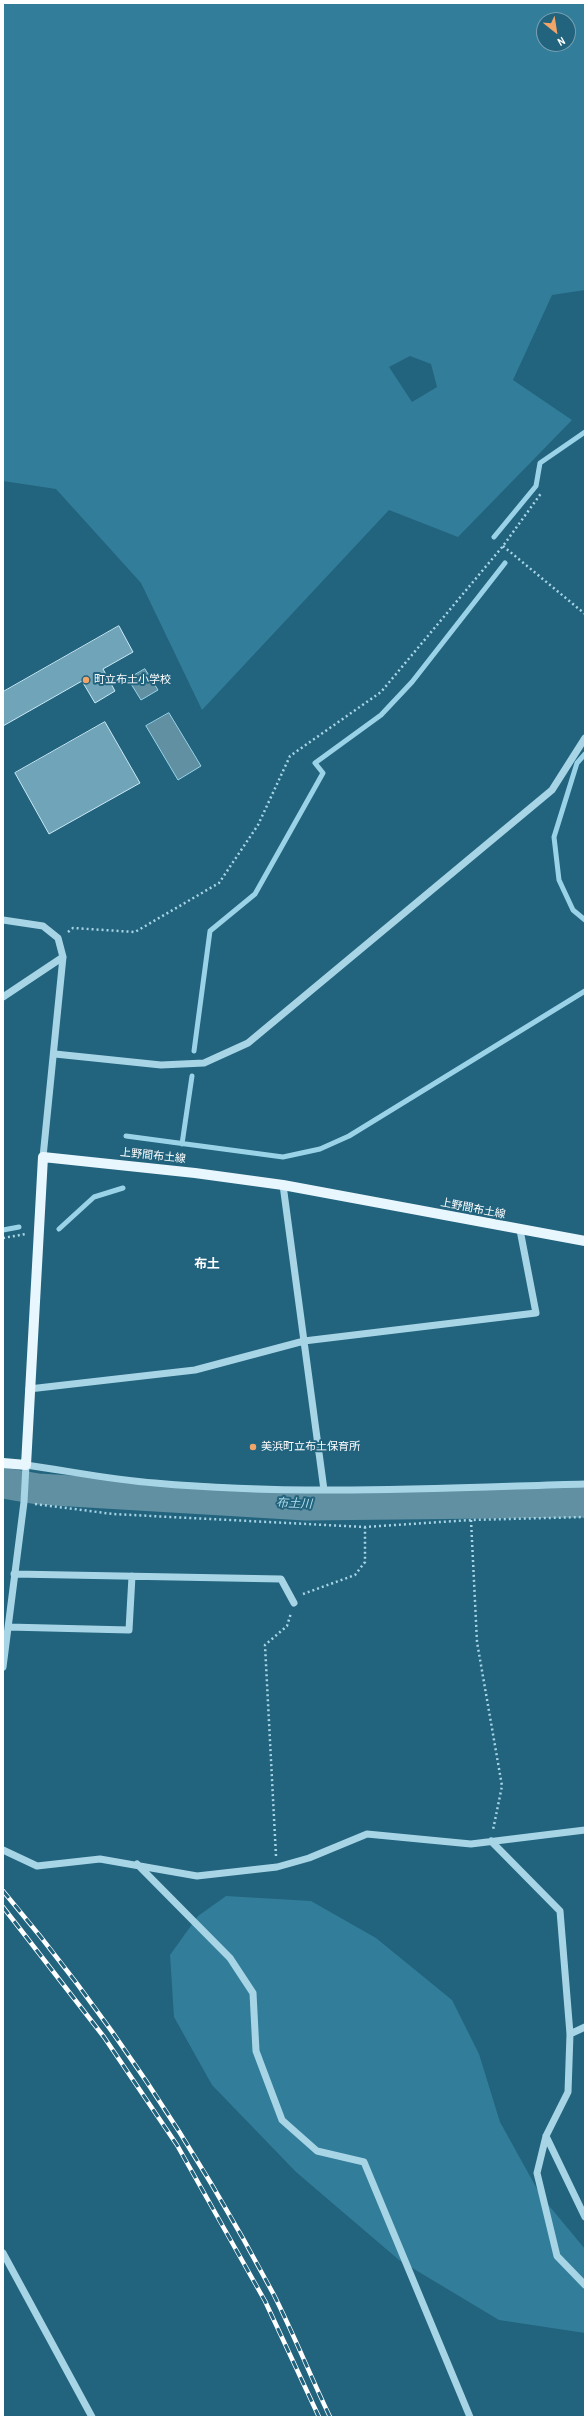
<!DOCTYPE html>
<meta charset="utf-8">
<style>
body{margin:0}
#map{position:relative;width:588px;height:2420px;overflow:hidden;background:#22637e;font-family:"Archivo Narrow",sans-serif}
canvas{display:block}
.frame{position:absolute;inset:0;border:4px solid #fff;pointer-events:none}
.north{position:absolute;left:536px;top:12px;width:40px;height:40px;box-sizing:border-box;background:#22637e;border:1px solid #7aa1b2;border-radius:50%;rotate:150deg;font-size:11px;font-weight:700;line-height:16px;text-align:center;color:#fff}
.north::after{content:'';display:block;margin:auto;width:14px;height:18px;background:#f2a569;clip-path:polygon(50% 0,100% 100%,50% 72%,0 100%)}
</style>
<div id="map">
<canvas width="588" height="2420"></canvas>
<div class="frame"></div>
<div class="north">N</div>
</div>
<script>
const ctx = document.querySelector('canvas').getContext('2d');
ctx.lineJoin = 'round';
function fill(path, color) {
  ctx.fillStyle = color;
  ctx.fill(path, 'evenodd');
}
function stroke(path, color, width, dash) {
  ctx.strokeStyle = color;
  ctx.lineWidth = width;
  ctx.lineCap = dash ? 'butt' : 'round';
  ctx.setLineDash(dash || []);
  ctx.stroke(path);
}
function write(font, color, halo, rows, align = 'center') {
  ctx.font = font + ' "Archivo Narrow","Noto Sans JP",sans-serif';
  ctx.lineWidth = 4;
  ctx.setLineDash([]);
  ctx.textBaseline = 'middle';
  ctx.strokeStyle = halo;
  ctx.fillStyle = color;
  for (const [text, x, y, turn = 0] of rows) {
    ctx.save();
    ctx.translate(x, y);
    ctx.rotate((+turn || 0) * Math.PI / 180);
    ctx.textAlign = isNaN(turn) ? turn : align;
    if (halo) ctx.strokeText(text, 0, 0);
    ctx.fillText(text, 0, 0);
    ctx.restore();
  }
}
fill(new Path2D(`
 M3,3h582v287l-33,5 -39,85 59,40 -114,117 -69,-27 -187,200 -61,-127 -85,-94 -53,-8zM544,20h24v24h-24zM410,356l21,8 6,23 -25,15 -23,-35z
 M226,1896l85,5 65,37 76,62 27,54 21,68 41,74 44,53v84l-86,-13 -100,-60 -103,-88 -84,-87 -38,-68 -4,-62 28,-39z`), '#327d9a');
const water = new Path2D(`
 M145,669l13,21 -17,10 -13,-21z
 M169,713l32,53 -23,14 -32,-54z`);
fill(water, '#6090a2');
stroke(water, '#9ad3e8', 1);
stroke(new Path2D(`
 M494,537l42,-51 4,-23 45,-31
 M585,754l-8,9 -23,74 5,43 14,30 12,10
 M194,1051l16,-120 45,-37 68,-121 -8,-10 66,-48 31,-33 93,-119
 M126,1136l157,21 37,-8 29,-13 236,-145
 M182,1144l10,-68
 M59,1229l35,-32 29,-9
 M3,1230l16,-3`), '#9ad3e8', 5);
stroke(new Path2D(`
 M3,1483l35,6 268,16 279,-3`), '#6090a2', 31);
const building = new Path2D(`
 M119,626l14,26 -30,17 12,22 -20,12 -13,-22 -79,45v-34z
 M105,722l35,61 -91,51 -34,-61z`);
fill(building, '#70a5b9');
stroke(building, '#cae9f5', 1);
stroke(new Path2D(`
 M503,546l82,68
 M68,932l5,-4 62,4 84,-49 39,-58 32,-69 91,-64 122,-146 39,-54
 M3,1238l23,-4
 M35,1504l78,10 252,13 106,-7 114,-3
 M471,1520l6,122 25,144 -9,44
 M303,1594l52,-19 10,-13v-35
 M276,1856l-11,-211 22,-19 4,-13`), '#a7d5e6', 2.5, [2, 3]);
stroke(new Path2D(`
 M3,920l40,6 15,12 5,19 -20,200
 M3,997l60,-40
 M55,1054l106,11 43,-2 44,-20 304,-253 33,-52
 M283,1185l41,305
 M29,1389l166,-19 109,-29 232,-28 -16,-83
 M14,1574l267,5 13,24
 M8,1627l121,3 3,-54
 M3,1667l21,-165 2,-37c43,6 86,15 129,18 142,13 287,5 430,1
 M491,1841l69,70 10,123 -2,58 -22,44 -9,37 20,83 28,29
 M3,1850l34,16 63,-7 97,17 80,-9 32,-9 58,-24 104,10 114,-14
 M137,1864l93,94 23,35 3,58 26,69 35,31 47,11 106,255
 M570,2034l15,-7
 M546,2136l39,81
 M3,2253l89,164`), '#a7d5e6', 7);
stroke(new Path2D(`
 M3,1463l23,2 17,-308 152,16 88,12 302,56`), '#e8f6fd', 10);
const rail = new Path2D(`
 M3,1891c105,124 195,261 271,404 20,40 37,82 56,122
 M3,1907l101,130 73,108 88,156 54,116`);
stroke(rail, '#fff', 4.5);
stroke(rail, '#22637e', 3, [9]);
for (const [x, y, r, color] of [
 [86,680,4,"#f2a569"],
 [253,1447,4,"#f2a569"]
]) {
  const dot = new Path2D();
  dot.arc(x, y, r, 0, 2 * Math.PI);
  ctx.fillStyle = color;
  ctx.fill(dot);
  stroke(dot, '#22637e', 1.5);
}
write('11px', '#fff', '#22637e', [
 ["町立布土小学校",94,680],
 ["美浜町立布土保育所",261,1447]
], 'left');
write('11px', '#fff', '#22637e', [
 ["上野間布土線",153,1156,6],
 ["上野間布土線",473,1209,11]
]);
write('italic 12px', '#b2deee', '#22637e', [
 ["布土川",294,1504,2]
]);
write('bold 13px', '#fff', '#22637e', [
 ["布土",207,1265]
]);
</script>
